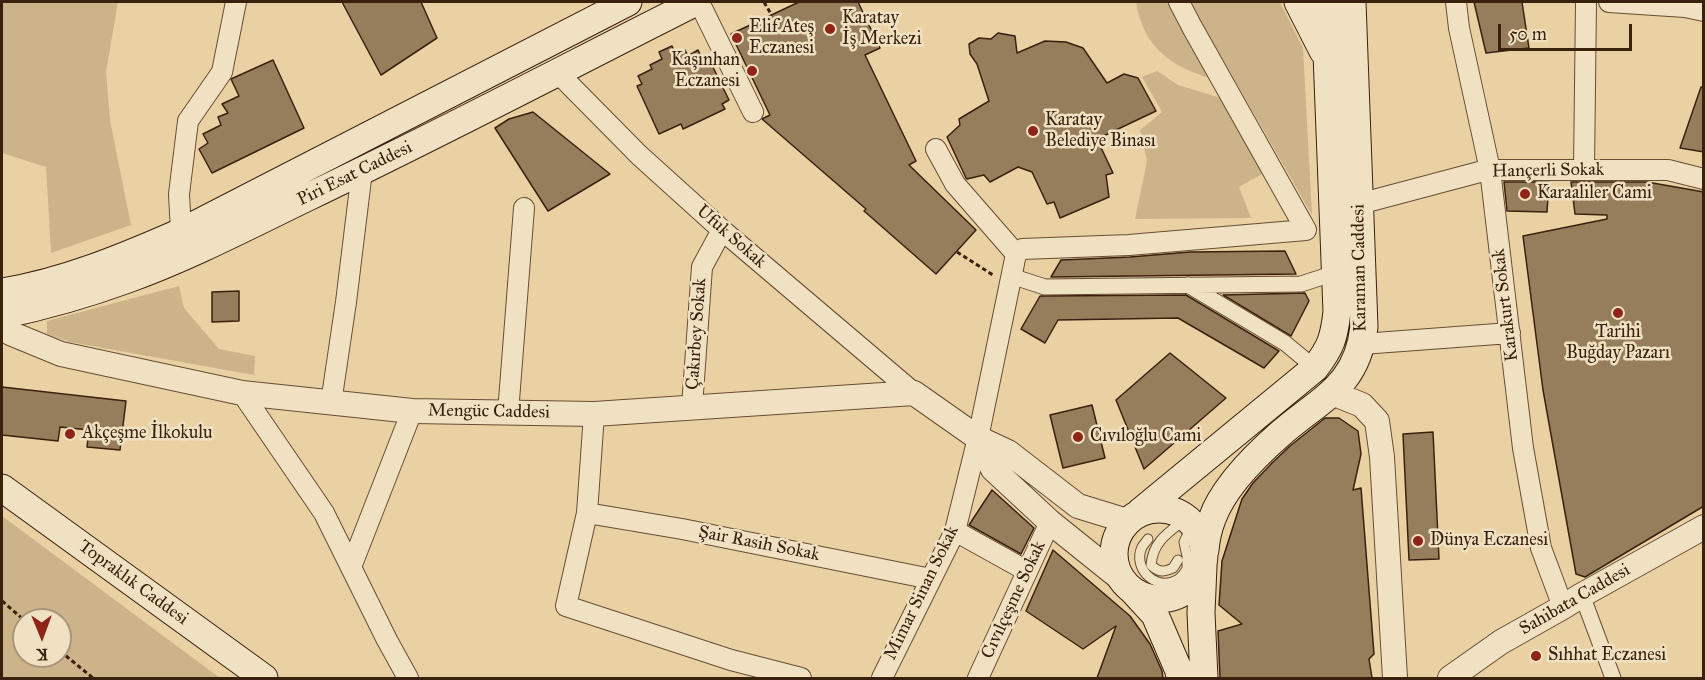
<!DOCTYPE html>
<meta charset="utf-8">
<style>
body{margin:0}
#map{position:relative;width:1705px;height:680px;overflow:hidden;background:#ead1a3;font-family:"IM FELL Great Primer",serif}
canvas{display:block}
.frame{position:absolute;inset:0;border:3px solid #3a210e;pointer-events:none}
.north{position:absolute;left:12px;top:608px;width:60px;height:60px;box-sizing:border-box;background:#f1e1c3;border:2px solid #a8947b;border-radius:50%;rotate:179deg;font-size:16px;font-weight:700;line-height:24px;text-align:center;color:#3a210e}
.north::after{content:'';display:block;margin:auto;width:21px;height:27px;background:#8f2418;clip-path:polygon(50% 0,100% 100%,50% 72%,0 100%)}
.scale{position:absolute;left:1498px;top:24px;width:134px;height:27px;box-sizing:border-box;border:3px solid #3a210e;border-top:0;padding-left:8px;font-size:18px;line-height:21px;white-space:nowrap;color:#3a210e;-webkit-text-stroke:4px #f1e1c3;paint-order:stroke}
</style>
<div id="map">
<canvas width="1705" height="680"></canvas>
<div class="frame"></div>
<div class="north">K</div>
<div class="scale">50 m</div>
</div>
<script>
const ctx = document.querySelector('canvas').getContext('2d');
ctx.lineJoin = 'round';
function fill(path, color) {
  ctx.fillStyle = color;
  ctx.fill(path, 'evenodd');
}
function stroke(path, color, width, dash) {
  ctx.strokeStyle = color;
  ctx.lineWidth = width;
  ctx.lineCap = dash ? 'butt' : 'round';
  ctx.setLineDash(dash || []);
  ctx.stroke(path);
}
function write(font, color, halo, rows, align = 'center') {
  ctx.font = font + ' "IM FELL Great Primer",serif';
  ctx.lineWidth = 5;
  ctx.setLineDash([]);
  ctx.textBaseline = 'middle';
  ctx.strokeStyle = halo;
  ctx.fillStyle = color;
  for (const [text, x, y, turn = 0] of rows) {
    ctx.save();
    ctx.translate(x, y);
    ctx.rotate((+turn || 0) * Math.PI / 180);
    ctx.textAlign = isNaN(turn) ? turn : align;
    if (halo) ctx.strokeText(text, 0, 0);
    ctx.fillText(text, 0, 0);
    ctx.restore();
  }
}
fill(new Path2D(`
 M2,2h116l-12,70 4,48 21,105 -80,28 -5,-86 -44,-14z
 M1136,2h31l43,76c-41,-12 -67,-32 -74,-76z
 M1190,2h90l23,46 9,167z
 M1157,71l21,14 43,13 43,75 -25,14 12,31 -116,1 12,-58 -7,-31 22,-18 -20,-35z
 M179,286l5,22 35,41 36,7 -1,19 -184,-33 -23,-8v-13z
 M2,516l218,162h-218zM24,620h36v36h-36z`), '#ccb38a');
const building = new Path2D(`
 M342,2h79l16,36 -56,37z
 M799,2h59l22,46 -15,7 51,106 -7,4 67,65 -40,44 -72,-63 2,-2 -104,-90 8,-4 -39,-81z
 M1474,2h48l7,46 -43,5z
 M998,33l17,3 2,17 28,-12 21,1 17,6 24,35 17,-9 14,4 18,33 -59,28 16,34 -7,2 3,22 -49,21 -6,-16 -7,2 -15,-32 -14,-5 -28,15 -6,-7 -17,4 -1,-1 -19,-41 13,-12 -1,-6 30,-18 -12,-37 -7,-10 -1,-10 10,-6 12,1z
 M672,46l4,9 9,-5 3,6 10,-6 7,14 5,-3 19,39 -7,4 3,5 -42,20 -2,-5 -22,10 -22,-48 5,-2 -4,-8 14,-7 -2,-4 12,-6 -3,-7z
 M273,60l31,68 -92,45 -13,-24 9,-6 -5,-9 18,-9 -3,-8 10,-4 -6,-9 17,-8 -8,-17z
 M1701,87h3v65l-24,-4z
 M533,112l77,62 -62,37 -53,-83 14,-9z
 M1504,182h45l-2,30 -40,-1z
 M1571,182h76l57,10v314l-119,71 -9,-3 -33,-184 -20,-154 84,-17v-4l-32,-1z
 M1285,251l11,23 -245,3 10,-17 69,-3 60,-5z
 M239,291v30l-27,1v-30z
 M1305,293l4,8 -18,35 -68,-41z
 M1186,295l93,56 -15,17 -86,-50 -120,2 -13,23 -24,-14 19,-33z
 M1170,353l56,45 -82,71 -28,-69z
 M2,387l124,14 -6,49 -33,-3 2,-17 -29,-3 -2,14 -56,-6z
 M1092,405l13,53 -42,10 -13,-53z
 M1325,418h14l19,13 3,23 -8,36 8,-2 13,166 -5,5 3,19h-152l-2,-47 24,-7 -23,-19 3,-44 20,-62 11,-16 19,-20 18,-17z
 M1433,432l6,127 -30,1 -6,-126z
 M992,490l42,38 -13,26 -52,-29z
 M1053,550l77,66 20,28 12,27 1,7h-66l19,-52 -33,23 -57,-38z`);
fill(building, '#967d5b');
stroke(building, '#3a210e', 1.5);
const service = new Path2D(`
 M1148,539c-2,3 -4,5 -6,8 -10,21 14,45 35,33 4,-2 8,-8 10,-11v-13l-3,-14 9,-19
 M1178,560l-5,8c-9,4 -14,5 -22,-3 2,-24 18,-33 36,-47`);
const pedestrian = new Path2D(`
 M1011,276l34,11 256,-3 34,-11
 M1188,285l97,58 30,25
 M1582,595l31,83`);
const minor = new Path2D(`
 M699,2l54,110
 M1456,2l3,26 31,142 33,278 18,100 22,59
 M1609,2l76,5 19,4
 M557,72l82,83 83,75 192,163
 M936,149l19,35 61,70
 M1584,170l2,-168
 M1359,204l128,-34h181l36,9
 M181,232l-2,-38 9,-73 34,-49 14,-70
 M1362,344l148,-11
 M242,393l82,120 63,127 21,38
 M331,403l15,-101 16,-131
 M692,407l10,-140 20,-37
 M508,413l16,-205
 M594,414l-7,99 -21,93 165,54 70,18
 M587,513l95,16 249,50
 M955,531l72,40
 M351,567l61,-156
 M882,678l73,-147 23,-93 38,-184 6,-5 107,-4 177,-15 -114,-203 -13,-25
 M978,678l72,-156`);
const tertiary = new Path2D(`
 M2,320l8,13 51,21 181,39 170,18 182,3 320,-21 64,45 30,14 70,54 49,15
 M1332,393l30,12 15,16 5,36 13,221
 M978,438l15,31 57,53 71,57
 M1450,678l51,-36 62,-35 19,-12 122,-68`);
const secondary = new Path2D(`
 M1298,2l25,49
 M2,292c62,-10 122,-35 179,-60l447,-230
 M2,315c43,-9 85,-21 126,-36 63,-23 122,-54 182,-83 130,-62 257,-129 386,-194
 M2,488l262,190
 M1114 554a45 45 0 1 1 90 0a45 45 0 1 1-90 0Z
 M1140,512l175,-144c16,-21 19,-30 22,-56l-12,-310
 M1205,550c1,-11 3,-21 7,-31 11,-31 44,-64 68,-85 41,-36 77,-47 84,-107l-12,-325
 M1203,566l-2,47 3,65
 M1133,591l22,24 24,56 1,7`);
stroke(service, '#664d33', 11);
stroke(pedestrian, '#664d33', 17);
stroke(minor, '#664d33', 22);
stroke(tertiary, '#664d33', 26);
stroke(secondary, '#3a210e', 29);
stroke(new Path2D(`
 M764,2l7,12
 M957,252l36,23
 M2,601l22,19
 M60,651l33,27`), '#3a210e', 3, [4.5, 3]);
stroke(service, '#f1e1c3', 9);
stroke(pedestrian, '#f1e1c3', 15);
stroke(minor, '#f1e1c3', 20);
stroke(tertiary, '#f1e1c3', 24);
stroke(secondary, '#f1e1c3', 27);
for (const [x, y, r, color] of [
 [830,29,6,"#8f2418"],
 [737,38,6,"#8f2418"],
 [752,71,6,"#8f2418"],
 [1033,131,6,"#8f2418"],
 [1525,194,6,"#8f2418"],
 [1618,313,6,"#8f2418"],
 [70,434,6,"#8f2418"],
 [1078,437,6,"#8f2418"],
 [1418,541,6,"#8f2418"],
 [1536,656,6,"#8f2418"]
]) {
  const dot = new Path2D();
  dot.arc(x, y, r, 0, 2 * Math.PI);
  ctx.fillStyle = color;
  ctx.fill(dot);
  stroke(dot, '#f1e1c3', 2);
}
write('18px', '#3a210e', '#f1e1c3', [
 ["Karatay",842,19],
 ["İş Merkezi",842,40],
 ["Elif Ateş",749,28],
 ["Eczanesi",749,49],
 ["Kaşınhan",740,61,"right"],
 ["Eczanesi",740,82,"right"],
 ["Karatay",1045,121],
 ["Belediye Binası",1045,142],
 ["Karaaliler Cami",1537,194],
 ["Tarihi",1618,333,"center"],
 ["Buğday Pazarı",1618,354,"center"],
 ["Akçeşme İlkokulu",82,434],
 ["Cıvıloğlu Cami",1090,437],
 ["Dünya Eczanesi",1430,541],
 ["Sıhhat Eczanesi",1548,656]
], 'left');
write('18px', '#3a210e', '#f1e1c3', [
 ["Hançerli Sokak",1548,171,-1],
 ["Piri Esat Caddesi",355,174,-26],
 ["Ufuk Sokak",731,237,41],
 ["Karaman Caddesi",1360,268,-91],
 ["Karakurt Sokak",1506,305,-97],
 ["Çakırbey Sokak",697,334,-86],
 ["Mengüc Caddesi",489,412,1],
 ["Şair Rasih Sokak",759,544,11],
 ["Topraklık Caddesi",133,583,36],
 ["Mimar Sinan Sokak",922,593,-64],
 ["Cıvılçeşme Sokak",1014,600,-65],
 ["Sahibata Caddesi",1575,600,-30]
]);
</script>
